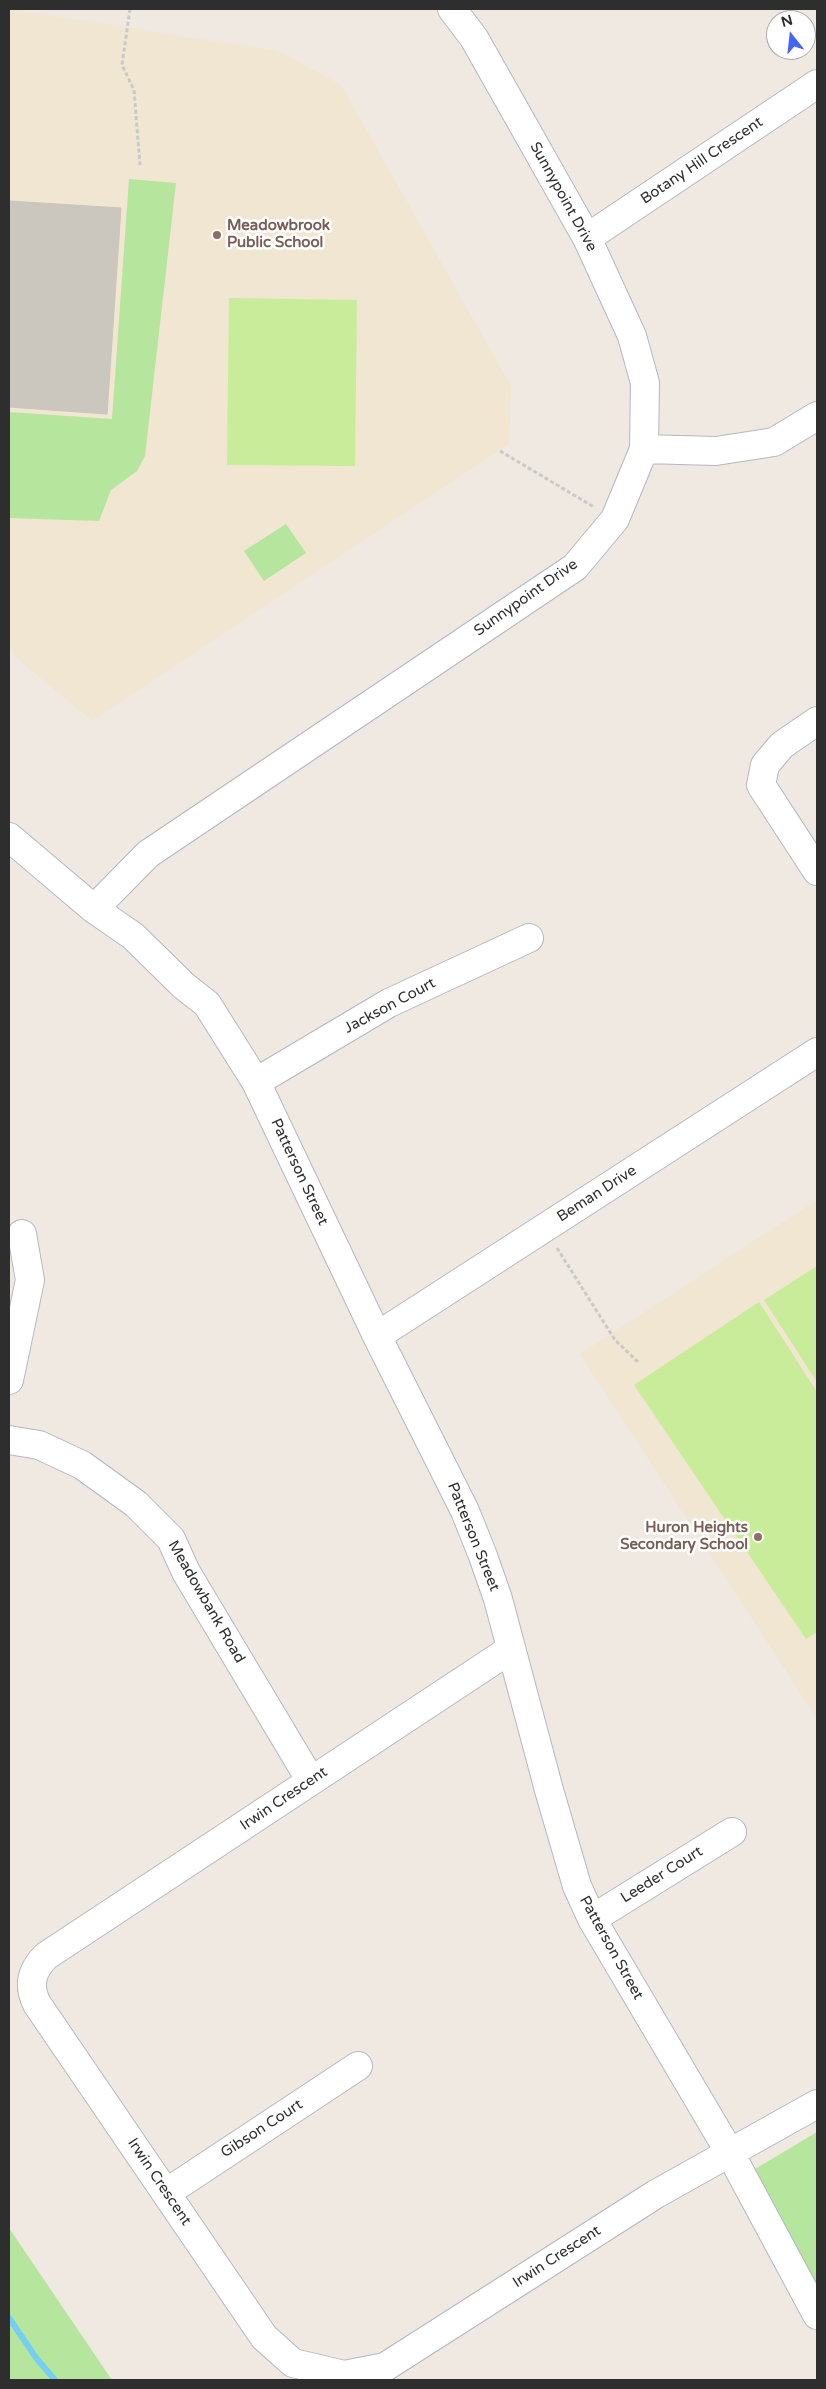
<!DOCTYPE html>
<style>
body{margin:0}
#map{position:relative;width:826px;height:2389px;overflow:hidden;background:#efe9e1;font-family:"Varela Round",sans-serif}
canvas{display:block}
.frame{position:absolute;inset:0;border:10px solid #2e2e2e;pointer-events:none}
.north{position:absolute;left:766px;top:10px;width:50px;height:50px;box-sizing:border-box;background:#fff;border:1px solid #ababab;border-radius:50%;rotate:344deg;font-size:14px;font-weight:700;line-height:20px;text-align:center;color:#2e2e2e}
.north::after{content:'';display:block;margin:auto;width:18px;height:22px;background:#4264fb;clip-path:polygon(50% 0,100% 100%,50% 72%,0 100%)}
</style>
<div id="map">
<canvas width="826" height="2389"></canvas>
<div class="frame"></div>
<div class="north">N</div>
</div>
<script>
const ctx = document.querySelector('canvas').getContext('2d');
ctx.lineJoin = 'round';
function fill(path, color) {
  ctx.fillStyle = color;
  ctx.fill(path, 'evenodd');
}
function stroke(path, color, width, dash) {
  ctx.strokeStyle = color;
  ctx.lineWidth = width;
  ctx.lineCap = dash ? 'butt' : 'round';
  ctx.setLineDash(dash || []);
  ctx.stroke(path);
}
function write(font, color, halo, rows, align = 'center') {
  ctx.font = font + ' "Varela Round",sans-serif';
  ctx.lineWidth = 5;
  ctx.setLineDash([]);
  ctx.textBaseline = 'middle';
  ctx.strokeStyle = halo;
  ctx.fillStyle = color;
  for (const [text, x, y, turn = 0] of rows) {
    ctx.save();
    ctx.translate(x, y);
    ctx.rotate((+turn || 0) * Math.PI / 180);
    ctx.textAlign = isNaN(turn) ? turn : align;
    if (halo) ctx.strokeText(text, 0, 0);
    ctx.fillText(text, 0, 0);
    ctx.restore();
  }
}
fill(new Path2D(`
 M9,9l269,42 63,34 170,301 -2,58 -417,277 -79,-66 -4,-15z
 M817,1200v519l-237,-365z`), '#f0e6d1');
fill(new Path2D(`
 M129,179l47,4 -31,273 -8,15 -26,19 -12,31 -90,-3v-106l103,7z
 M286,524l20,29 -42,28 -20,-30z
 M817,2132v159l-67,-119z
 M9,2228l103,152h-103z`), '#b6e59e');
fill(new Path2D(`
 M229,298l128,2 -2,166 -128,-1z
 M817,1266v116l-53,-82z
 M759,1302l58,90v240l-11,7 -172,-254z`), '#c9ec9a');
stroke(new Path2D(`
 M9,2318l28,41 18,21`), '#75cff0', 6);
const building = new Path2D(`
 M9,201l112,7 -14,206 -98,-7z`);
fill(building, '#cbc7bf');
stroke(building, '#cbc5ba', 1);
const minor = new Path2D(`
 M587,238l230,-154
 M644,449l72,2 58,-9 43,-26
 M817,721l-35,24 -17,20 -4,20 56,86
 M9,837l85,72 39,27 51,50 23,18 49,78 121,254 88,175 18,45 15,43 51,191 28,96 15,33 138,234 87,162
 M94,909l54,-55 427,-287 40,-48 29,-70 1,-66 -13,-47 -45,-98 -113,-200 -22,-29
 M256,1082l133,-79 140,-65
 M377,1336l440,-284
 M9,1380l21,-100 -8,-46
 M9,1440l30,5 43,20 54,39 35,35 15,33 125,209
 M511,1649l-465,307c-15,15 -18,30 -9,48l227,333 29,26 51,12 41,-8 271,-173 161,-90
 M592,1919l140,-87
 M166,2193l192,-127`);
stroke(minor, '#b4b7c1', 30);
stroke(new Path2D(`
 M130,9l-8,56 12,25 6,75
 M500,451l94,56
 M557,1248l58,92 23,22`), '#c9c9c9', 3, [4, 2.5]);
stroke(minor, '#fff', 28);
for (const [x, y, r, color] of [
 [217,235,5,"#8d6e63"],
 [758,1537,5,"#8d6e63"]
]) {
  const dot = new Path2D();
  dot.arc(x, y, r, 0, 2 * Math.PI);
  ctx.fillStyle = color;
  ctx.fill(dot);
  stroke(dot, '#fff', 2);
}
write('15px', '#2e2e2e', '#fff', [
 ["Botany Hill Crescent",702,161,-34],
 ["Sunnypoint Drive",563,197,61],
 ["Sunnypoint Drive",526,598,-35],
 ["Jackson Court",390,1006,-28],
 ["Patterson Street",299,1172,65],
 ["Beman Drive",597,1194,-33],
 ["Patterson Street",473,1537,68],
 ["Meadowbank Road",206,1602,60],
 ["Irwin Crescent",284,1799,-34],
 ["Leeder Court",662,1875,-32],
 ["Patterson Street",611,1948,61],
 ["Gibson Court",262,2129,-33],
 ["Irwin Crescent",159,2182,56],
 ["Irwin Crescent",557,2257,-33]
]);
write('bold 15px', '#785e54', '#fff', [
 ["Meadowbrook",227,226],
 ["Public School",227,243],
 ["Huron Heights",748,1528,"right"],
 ["Secondary School",748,1545,"right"]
], 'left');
</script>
